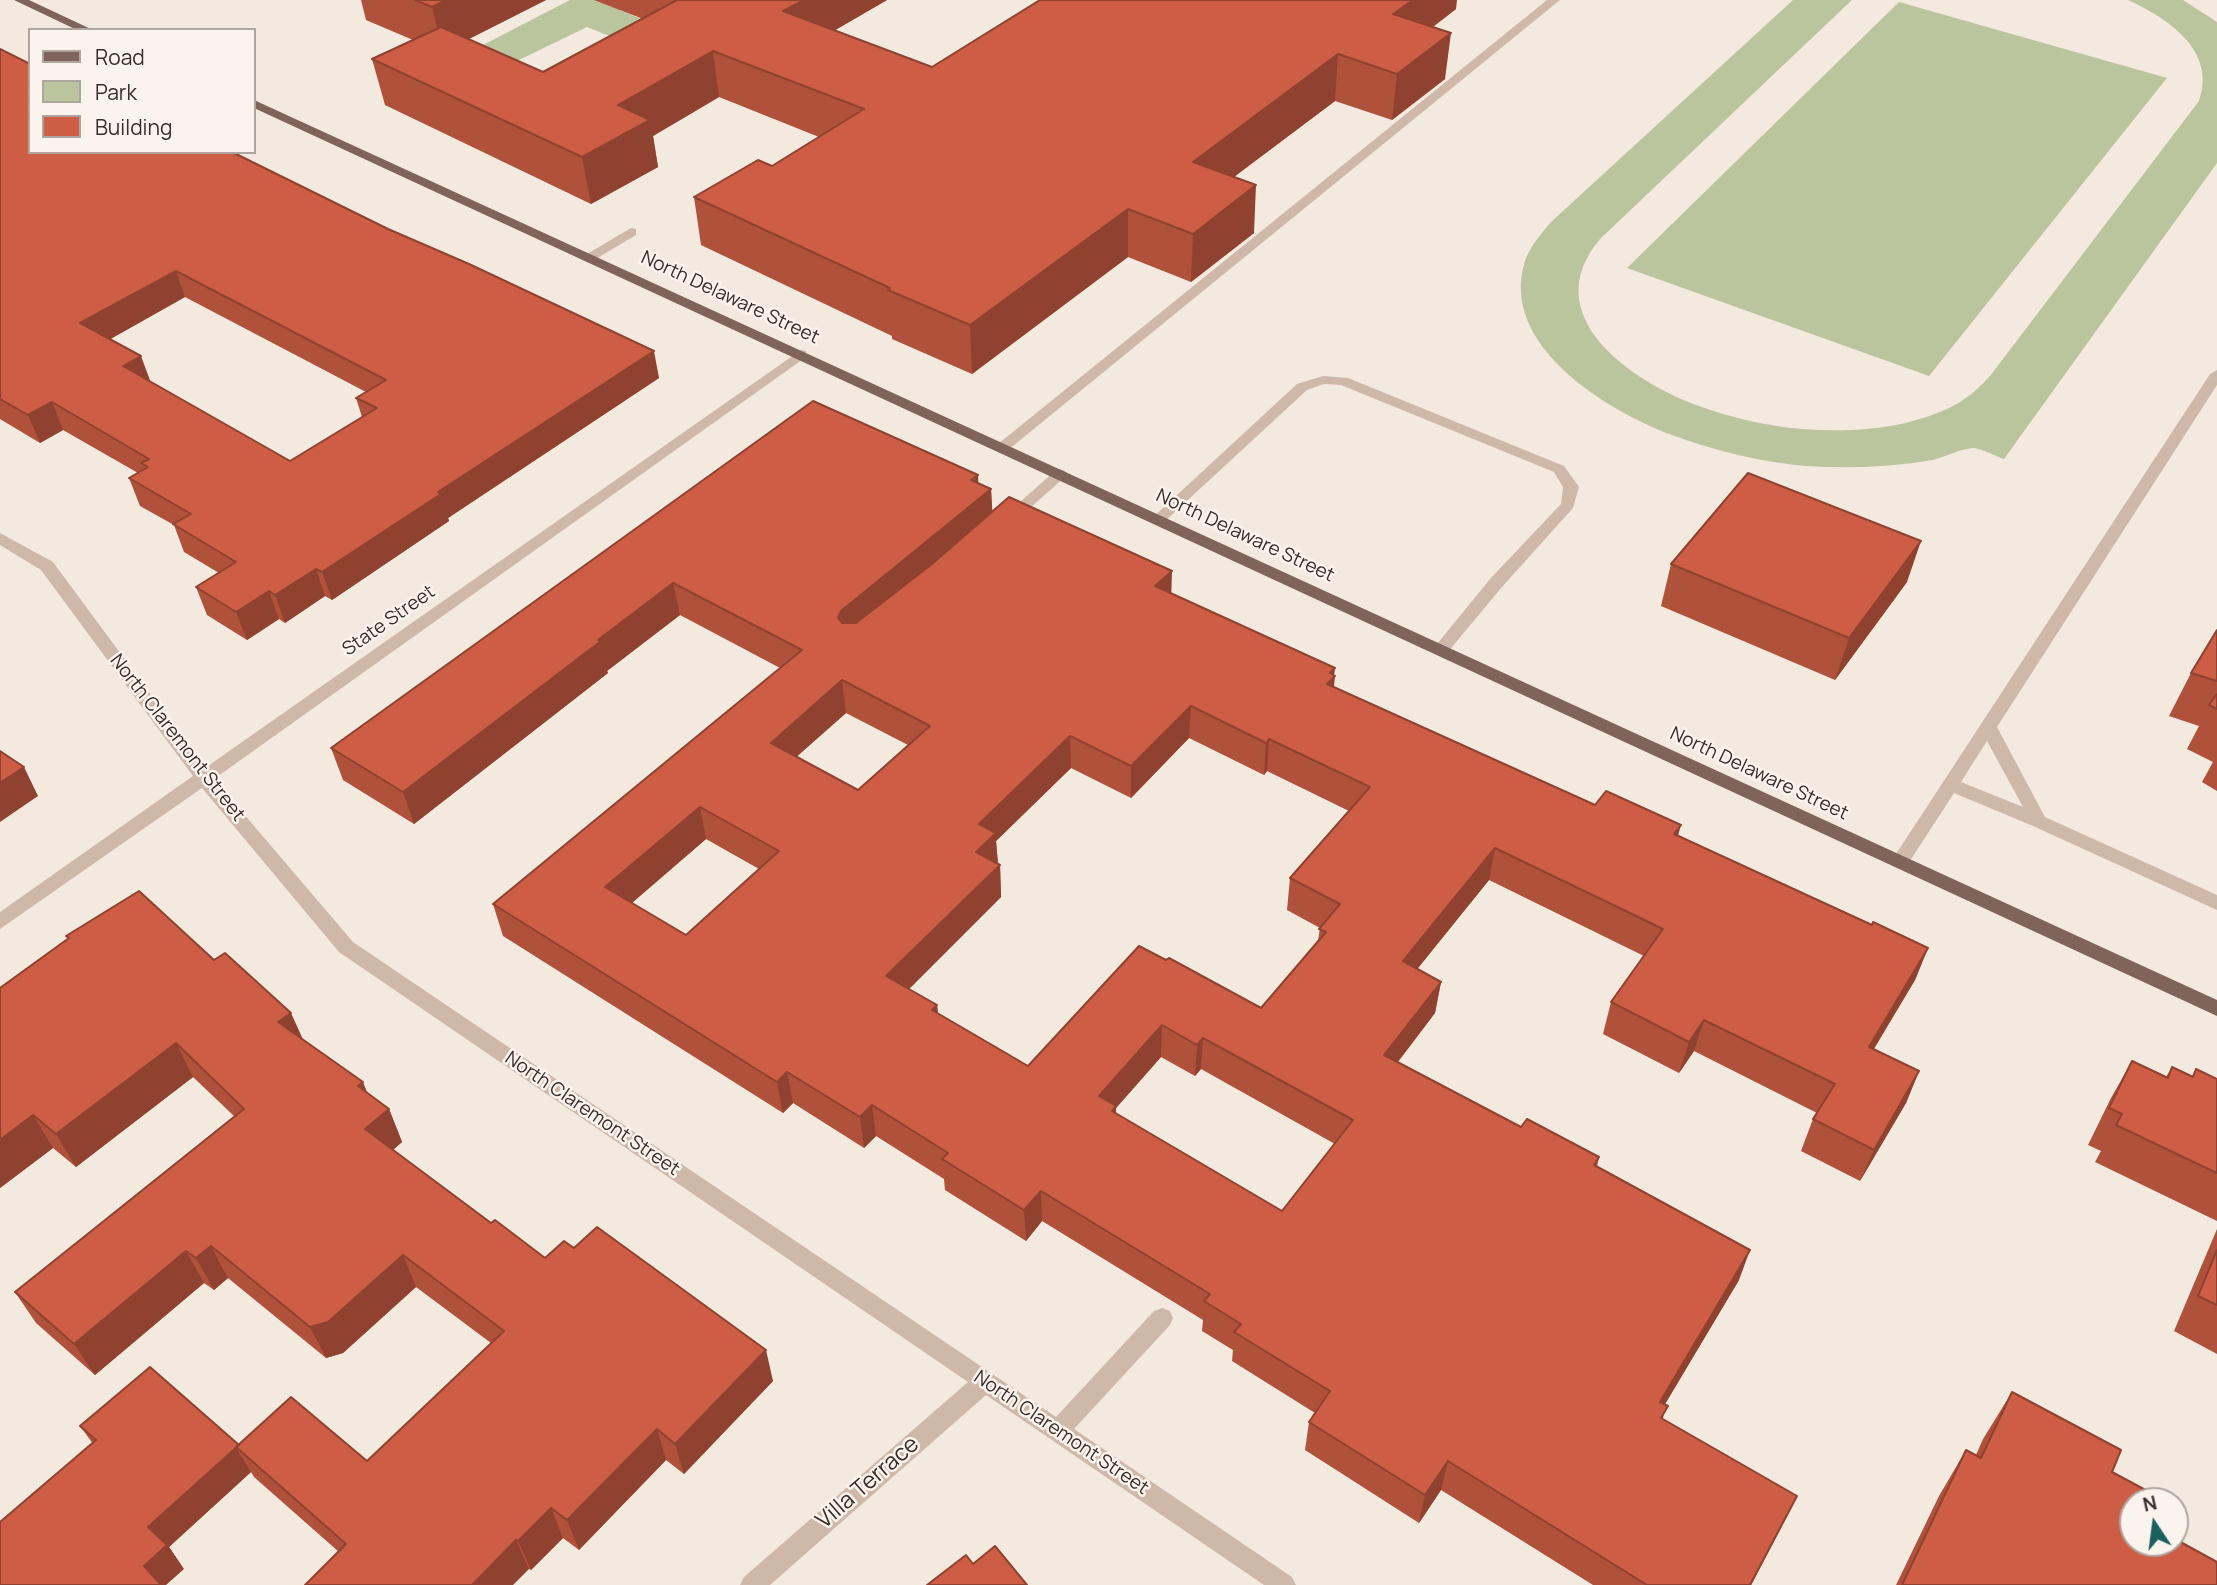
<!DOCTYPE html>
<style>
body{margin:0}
#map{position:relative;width:2217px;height:1585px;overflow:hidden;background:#f4e9df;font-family:Manrope,sans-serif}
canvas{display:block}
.legend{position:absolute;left:28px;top:28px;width:228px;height:126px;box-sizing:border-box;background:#fbf4ed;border:2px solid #aea59f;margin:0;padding:9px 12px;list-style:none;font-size:21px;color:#3b2e2a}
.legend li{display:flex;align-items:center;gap:14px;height:35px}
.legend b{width:35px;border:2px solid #aea59f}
.north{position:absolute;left:2119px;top:1487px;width:70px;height:70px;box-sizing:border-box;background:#fbf4ed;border:2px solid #aea59f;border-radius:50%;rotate:347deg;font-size:19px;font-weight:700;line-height:28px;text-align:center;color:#3b2e2a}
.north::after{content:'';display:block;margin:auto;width:24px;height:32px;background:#1c5f60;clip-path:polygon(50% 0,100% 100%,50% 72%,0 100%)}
</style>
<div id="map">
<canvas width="2217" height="1585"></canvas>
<ul class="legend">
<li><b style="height:9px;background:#7e645a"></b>Road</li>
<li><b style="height:19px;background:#bac59e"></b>Park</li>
<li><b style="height:19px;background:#cd5e45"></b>Building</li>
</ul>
<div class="north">N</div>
</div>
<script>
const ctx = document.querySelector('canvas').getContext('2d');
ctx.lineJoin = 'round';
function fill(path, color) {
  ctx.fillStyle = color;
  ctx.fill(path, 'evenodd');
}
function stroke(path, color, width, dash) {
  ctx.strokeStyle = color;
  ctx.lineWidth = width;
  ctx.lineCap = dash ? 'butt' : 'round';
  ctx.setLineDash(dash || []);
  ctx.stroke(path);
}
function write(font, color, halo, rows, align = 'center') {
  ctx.font = font + ' Manrope,sans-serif';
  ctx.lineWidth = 5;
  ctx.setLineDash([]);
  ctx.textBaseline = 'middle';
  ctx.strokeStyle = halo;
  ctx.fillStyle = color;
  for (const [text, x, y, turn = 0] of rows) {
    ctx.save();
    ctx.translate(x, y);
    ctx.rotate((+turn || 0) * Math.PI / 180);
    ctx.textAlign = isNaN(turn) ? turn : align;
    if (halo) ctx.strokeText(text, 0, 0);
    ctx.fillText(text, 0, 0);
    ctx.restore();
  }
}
fill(new Path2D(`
 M570,0h67l-18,10 72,29 -32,17 -72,-29 -99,48 -36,-14z
 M1793,0h59l-252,239c-65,77 32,143 99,167 33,12 68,20 103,23 51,4 105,0 151,-23 14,-7 26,-18 37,-30l209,-275c18,-51 -32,-83 -71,-101h55l34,22v141l-213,296c-9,-3 -21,-10 -30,-11 -13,0 -28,9 -41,12 -42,7 -85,9 -127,6 -45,-4 -91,-15 -134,-31 -65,-24 -174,-90 -147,-174 5,-15 16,-27 26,-39z
 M1899,2l268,76 -238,298 -302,-108z`), '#bac59e');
fill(new Path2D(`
 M1547,0h13l-552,450h-10l-2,-3 2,-3z
 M631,228l5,1v6l-42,25h-10l-2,-3z
 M801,350l5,1v6l-592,422 139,163 703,475 98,-106 8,-3 8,3 3,7 -3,7 -96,104 218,148 4,8h-32l-278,-190 -216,190h-30l4,-8 224,-195 -629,-430 -137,-164 -202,141v-17l193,-136 -152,-206 -41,-25v-12l53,29 152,206z
 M2217,370v15l-220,342 48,90 172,78v15l-184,-84 -79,-33 -48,74h-12l-3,-5 3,-5 316,-483zM1987,741l36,66 -62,-25z
 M1323,376l25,2 216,88 15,21 -6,21 -71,79 -55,66 -6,2 -8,-6 57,-70 71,-75 2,-17 -9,-15 -213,-87 -17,-1 -17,6 -143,132 -5,2 -8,-5 146,-135z
 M1060,469l5,2 3,3 -3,3 -52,46h-10l-3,-3 3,-3 52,-46z`), '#ceb8aa');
fill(new Path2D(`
 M14,0h15l64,30h-16z
 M254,100l1963,900v16l-1963,-908z`), '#7e645a');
fill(new Path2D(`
 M361,0h185l-77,39 74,33 100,-53 -49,-19h293l-52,30 97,37 524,-58 -23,18 12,52 -53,41 -57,-19 -101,76 20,56 -63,49 -63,-25 -156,117 -80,-35v-3l-191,-91 -7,-48 78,-31 47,-29 -100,-40 -66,39 5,31 -67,37 -206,-99 -13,-46 41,-19 -47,-20z
 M0,49l659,329 -211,140 1,3 -117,79 -7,-4 -40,27 -6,-4 -32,21 -40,-25 -11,-28 23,-14 -35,-21 -10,-27 -34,-19 -11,-28 9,-5 -75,-43 -23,13 -40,-24zM185,297l181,95 -10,6 6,19 -72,44 -139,-79 -41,-43z
 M813,401l178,88 1,23 179,81 163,82v12l261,118 82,31 195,89 56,23 -13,32 -41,69 45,22 -13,32 -46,78 -59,-30 12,-32 4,-6 -123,-62 -15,22 -76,-39 8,-32 33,-46 -155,-76 -72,89 24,13 -6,31 -37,49 123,65 78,30 -2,10 142,113 -74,124 -2,15 120,105 -32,61h-158l-152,-95 -22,33 -114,-73 4,-28 6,-9 -83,-52 1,-11 -31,-19 1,-11 -161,-99 -16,20 -81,-51 -1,-11 -68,-43 -12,12 -71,-45 -10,10 -280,-177 -10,-32 287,-236 -100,-53 -73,56 1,2 -194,151 -71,-44 -12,-32zM846,713l62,32 -50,45 -62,-33zM1189,738l75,37 3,-4 82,40 -59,67 -3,32 33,18 -2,13 -57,67 -95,-48 -138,106 -90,-53 -1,-8 -28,-16 92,-92 -1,-32 -2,-1 -2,-23 75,-73 60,30zM706,839l53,30 -73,66 -54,-32zM1161,1057l34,19 6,-7 134,75 -53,67 -166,-98v-5z
 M1671,564l236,18 -72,98 -174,-74z
 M2217,630v161l-15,-9 11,-20 -26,-13 12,-23 -30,-10 22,-43z
 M66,936l148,24 88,79 65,54 22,16 13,33 -9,8 98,73 54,35 228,123 -89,93 -18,-14 -87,90 -16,-12 -32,32 -2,-1 -190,-17 -85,-75 -3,-5 -82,75 15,22 -104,-143 287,35 124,-118 -75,-56 -73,66 -17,5 -98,-80 -14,12 -10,-7 -109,92 -59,-52 -21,-31 219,-176 -41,-39 -117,90 -23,-19 -53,40 68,-249z
 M2132,1061l34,16 6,-10 20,9 4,-7 21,10v142l-122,-59 6,-11 -13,-6 23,-47z
 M2217,1229v125l-43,-23z
 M2012,1392l100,80 21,71 84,42h-321l43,-89 27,-46 10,5 7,-16z`), '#b0513b');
fill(new Path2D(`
 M446,0h100l-103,52 -11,-45z
 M804,0h83l-98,57 -6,-46z
 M1413,0h44l-1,9 -67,51 4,-46z
 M1451,33l-6,46 -53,41 5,-46z
 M713,51l6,46 -66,39 5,31 -67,37 -9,-47 36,-52z
 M1338,54l-3,47 -144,108 2,-47z
 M1256,185l-2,48 -63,49 2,-48z
 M1128,209v48l-156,117 -2,-49z
 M176,271l9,26 -94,53 -11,-27z
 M654,351l5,27 -211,140 1,3 -117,79 -10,-28 116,-80z
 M141,356l10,27 -28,-17z
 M52,402l11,28 -23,13 -12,-28z
 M978,475l1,24 12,-10 2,32 -149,122 -6,-25 3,-7z
 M1921,541l-14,41 -72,98 14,-42z
 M316,569l9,27 -40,27 -10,-28z
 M1172,571l-1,32 -16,-17z
 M673,583l7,32 -73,56 1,2 -194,151 -11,-32 195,-152z
 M269,591l10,28 -32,21 -11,-28z
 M1335,668l-1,9 1,-1 -3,32 -8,8 6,-43z
 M842,680l4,33 -70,62 -5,-32z
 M1191,706l-2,32 -58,60v-32z
 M1070,736l1,32 -75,73 2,24 -22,-13 3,-28z
 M1269,739l-2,32 -3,4 2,-32z
 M24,767l14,29 -38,26v-39z
 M700,807l6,32 -93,80 -8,-32z
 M1681,825l-9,32 2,-23z
 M1495,848l-6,32 -91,113 5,-32z
 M1000,865l1,32 -111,111 -4,-32z
 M1928,948l-13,32 -59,98 13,-31z
 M1441,982l-6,31 -56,73 5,-31z
 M937,1005l3,31 -8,-26z
 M291,1013l15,33 -28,-24z
 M1704,1020l-10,31 -15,22 10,-31z
 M1162,1025l-1,32 -45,51v29l-17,-41z
 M1203,1038l-2,31 -6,7 2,-31z
 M176,1043l17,34 -117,90 -20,-33z
 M1919,1071l-13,32 -46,78 14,-31z
 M787,1072l6,31 -10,10 -6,-31z
 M363,1082l13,33 -18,-29z
 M872,1105l4,31 -12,12 -4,-31z
 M389,1109l13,33 -23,20 -14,-33z
 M33,1115l20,33 -53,40v-48z
 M1041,1191l1,30 -16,20 -2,-31z
 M211,1246l17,32 -14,12 -18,-32z
 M1750,1250l-11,30 -90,151 11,-29z
 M186,1251l18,32 -109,92 -21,-31z
 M403,1255l13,32 -73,66 -17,5 -16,-31z
 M766,1350l7,31 -89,93 -9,-30z
 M657,1429l9,31 -87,90 -12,-30z
 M236,1448l15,24 -82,75 15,22 -18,16h-8l-14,-19 4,-39z
 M1448,1461l-7,29 -22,33 6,-28z
 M1797,1496l-46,89h-1z
 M551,1508l12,30 -32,32 -13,-29z
 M516,1540l13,29 -16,16h-41z`), '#904230');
const building = new Path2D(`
 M415,0h31l-14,7z
 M677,0h127l-21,11 149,56 108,-67h373l-20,14 58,19 -54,41 -59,-20 -145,108 63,23 -63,49 -65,-25 -158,116 -82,-35 2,-2 -196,-91 64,-37 14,6 92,-57 -151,-58 -95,54 32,15 -68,37 -210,-98 69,-32 102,45z
 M0,49l30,15v88h202l156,77 81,35 185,87 -216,141 3,2 -119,78 -6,-3 -41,26 -6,-4 -33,21 -40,-25 40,-25 -63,-38 18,-10 -62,-36 19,-11 -7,-4 8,-4 -97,-57 -24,13 -28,-16zM176,271l210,109 -30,18 21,10 -87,53 -167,-95 18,-10 -61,-33z
 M813,401l165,74 -7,5 20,9 -150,122 -3,7 4,5h14l76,-59 77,-67 163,74 -17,15 180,82 -5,5 5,3 -8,8 268,121 11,-14 75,34 -7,9 198,91 1,-3 55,26 -59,99 50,24 -45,79 -61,-31 22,-35 -131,-64 -15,22 -78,-40 52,-73 -168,-81 -92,113 38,21 -57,73 137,72 6,-8 72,38 -5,8 156,85 -90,152 8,4 -7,12 136,78 -47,89h-103l-199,-124 -23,34 -116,-73 21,-31 -96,-59 7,-8 -37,-23 6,-7 -169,-103 -17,19 -82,-51 6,-6 -76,-48 -12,12 -73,-45 -10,10 -284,-178 309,-254 -129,-67 -75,57 3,1 -198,151 -72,-44zM842,680l88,46 -72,64 -87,-47zM1191,706l75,37 3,-4 101,48 -80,91 50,26 -21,25 7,3 -65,76 -92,-50 -3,2 -27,-14 -111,120 -96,-56 5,-5 -51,-29 114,-111 -24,-13 20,-19 -17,-9 91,-88 61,30zM700,807l79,44 -93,84 -81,-48zM1162,1025l35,20 6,-7 150,82 -71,91 -170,-100 4,-5 -17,-10z
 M1748,473l173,68 -72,97 -178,-74z
 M2217,630v51l-26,-8z
 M2217,694v15l-8,-4z
 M0,751l24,16 -24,16z
 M139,891l75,69 11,-7 66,60 -13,9 85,60 -5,4 31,23 -24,20 126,94 4,-3 50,38 19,-17 10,7 23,-21 169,123 -91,94 -18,-15 -90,91 -16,-12 -33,33 -2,-1 -44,45h-167l41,-41 -110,-97 55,-50 76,64 137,-130 -101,-76 -75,67 -18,5 -99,-81 -15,12 -10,-7 -112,93 -59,-52 229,-183 -68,-66 -120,91 -23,-19 -33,25v-152l69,-50 -3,-2z
 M2132,1061l36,17 4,-11 21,10 3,-8 21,10v94l-101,-48 6,-11 -13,-6z
 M2217,1250v55l-19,-9z
 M150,1367l89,78 -91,82 19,18 -23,21 17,19h-161v-63l96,-82 -16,-14z
 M2012,1392l109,58 -9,22 54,29h-33v42h42v-4l42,23v23h-315l64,-135 15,8z
 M995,1546l32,39h-100l39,-30 7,9z`);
fill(building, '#cd5e45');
stroke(building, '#904230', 2);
write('19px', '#3b2e2a', '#fbf4ed', [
 ["North Delaware Street",730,298,25],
 ["North Delaware Street",1245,536,25],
 ["State Street",389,621,-35],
 ["North Claremont Street",177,738,52],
 ["North Delaware Street",1759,774,25],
 ["North Claremont Street",592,1114,34],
 ["North Claremont Street",1061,1433,34]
]);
write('23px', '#3b2e2a', '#fbf4ed', [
 ["Villa Terrace",868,1483,-41]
]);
</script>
